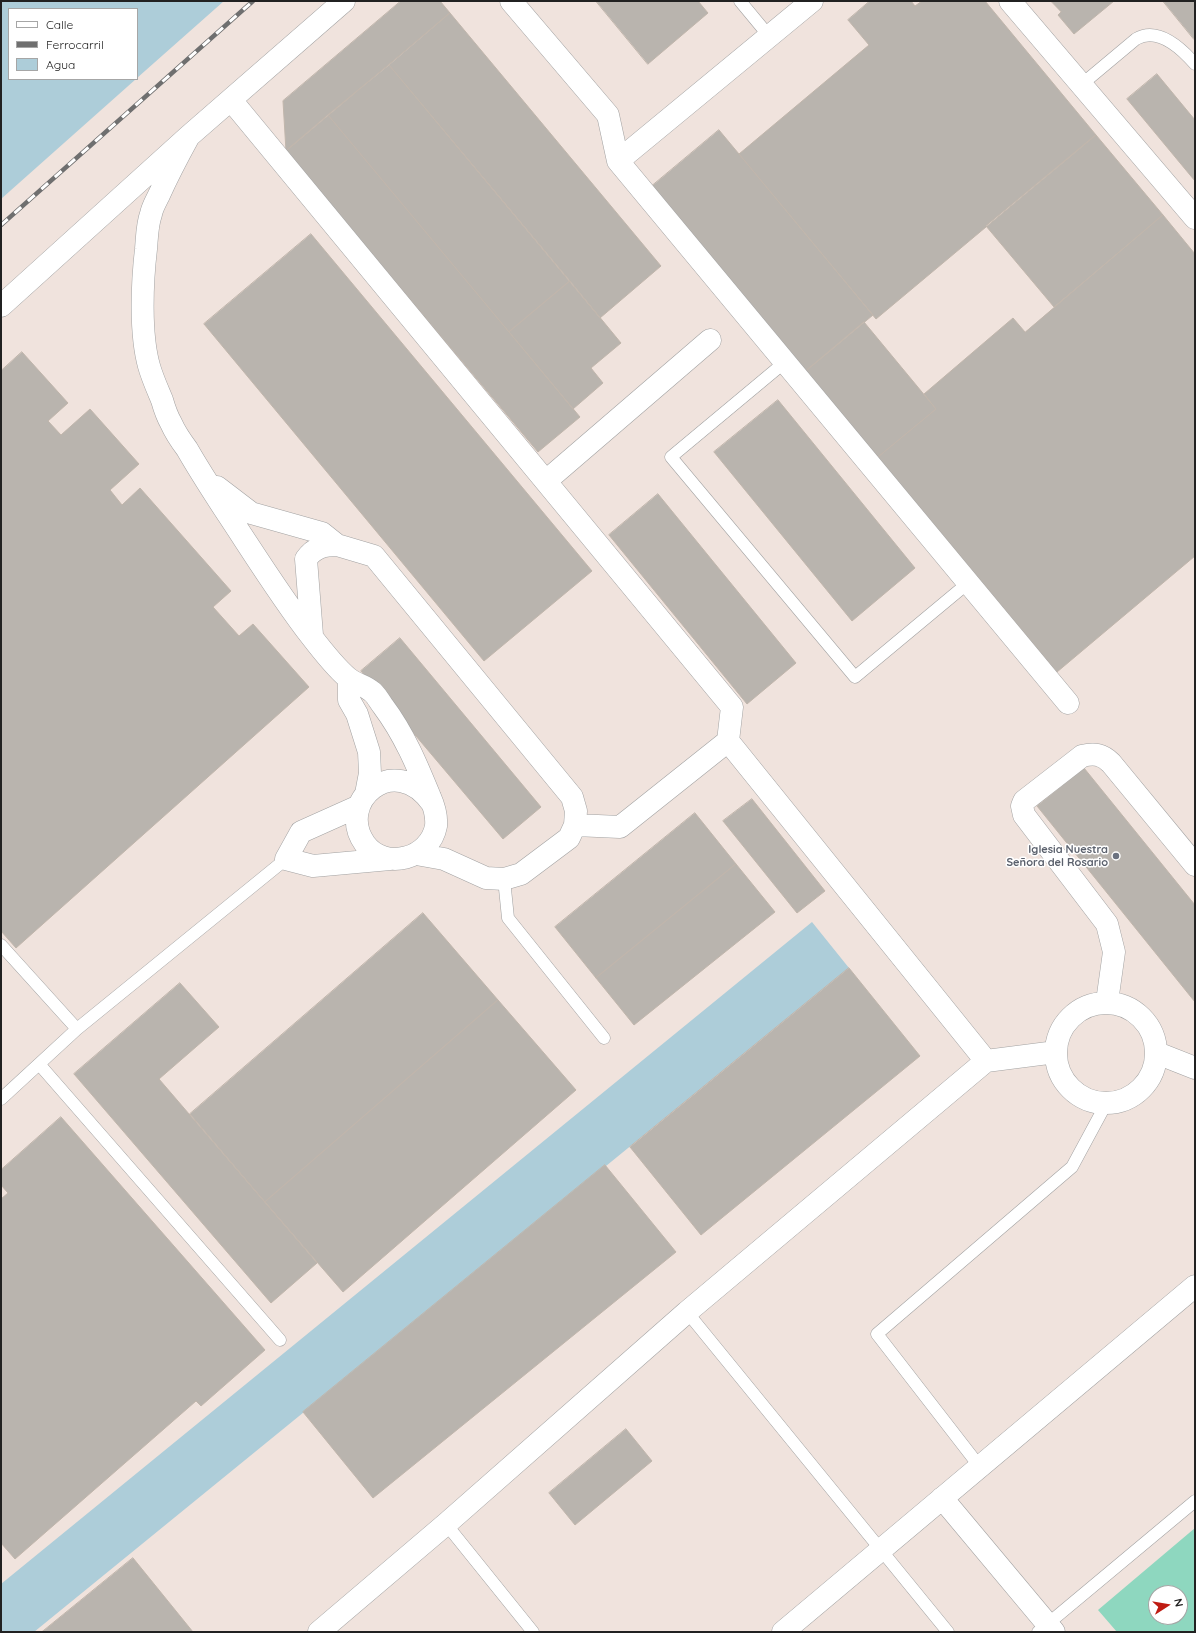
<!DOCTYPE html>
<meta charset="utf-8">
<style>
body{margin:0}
#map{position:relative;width:1196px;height:1633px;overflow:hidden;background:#f0eee8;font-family:Quicksand,sans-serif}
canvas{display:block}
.frame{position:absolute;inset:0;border:2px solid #212121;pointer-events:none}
.legend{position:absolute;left:8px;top:8px;width:130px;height:72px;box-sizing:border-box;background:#fff;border:1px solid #a6a6a6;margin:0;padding:5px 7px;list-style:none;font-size:12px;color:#212121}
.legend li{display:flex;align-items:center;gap:8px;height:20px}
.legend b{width:20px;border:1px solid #a6a6a6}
.north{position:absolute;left:1148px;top:1585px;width:40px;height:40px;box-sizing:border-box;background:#fff;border:1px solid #a6a6a6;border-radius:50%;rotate:78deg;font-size:11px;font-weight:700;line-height:16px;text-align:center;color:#212121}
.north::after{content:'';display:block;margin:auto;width:14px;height:18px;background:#bf1c13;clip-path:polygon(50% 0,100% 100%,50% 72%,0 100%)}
</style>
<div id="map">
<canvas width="1196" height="1633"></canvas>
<div class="frame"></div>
<ul class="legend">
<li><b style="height:5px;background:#fff"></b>Calle</li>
<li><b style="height:5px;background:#6f6f6f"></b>Ferrocarril</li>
<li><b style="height:11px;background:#adcdd9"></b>Agua</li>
</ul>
<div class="north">N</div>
</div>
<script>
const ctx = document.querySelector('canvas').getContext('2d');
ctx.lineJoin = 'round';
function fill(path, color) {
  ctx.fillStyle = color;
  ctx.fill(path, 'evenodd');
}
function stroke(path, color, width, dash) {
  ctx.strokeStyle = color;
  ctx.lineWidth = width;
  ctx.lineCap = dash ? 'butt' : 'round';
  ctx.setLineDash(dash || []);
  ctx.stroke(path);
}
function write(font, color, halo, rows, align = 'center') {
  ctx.font = font + ' Quicksand,sans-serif';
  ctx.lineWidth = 3;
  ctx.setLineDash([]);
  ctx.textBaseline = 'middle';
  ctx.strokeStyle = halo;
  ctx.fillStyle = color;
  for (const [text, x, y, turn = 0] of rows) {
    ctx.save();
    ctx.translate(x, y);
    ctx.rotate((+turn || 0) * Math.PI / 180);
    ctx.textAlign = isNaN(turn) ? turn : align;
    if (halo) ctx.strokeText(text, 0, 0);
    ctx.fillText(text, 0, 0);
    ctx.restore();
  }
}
fill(new Path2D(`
 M1,1h1194v1631h-1194zM9,9h128v70h-128zM1156,1593h24v24h-24z`), '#f0e3dd');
fill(new Path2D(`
 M1195,1528v104h-78l-19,-22zM1156,1593h24v24h-24z`), '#8ed7bf');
fill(new Path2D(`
 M1,1h223l-87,77v-69h-128v70h127l-135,120z
 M812,922l37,46 -815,664h-33v-48z`), '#adcdd9');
const building = new Path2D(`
 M401,1h39l10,12 -164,138 -3,-50z
 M596,1h102l10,12 -60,51z
 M870,1h41l4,5 7,-5h63l111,134 -220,184 -137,-165 130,-109 -21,-25z
 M1051,1h63l-40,33 -16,-19 3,-3z
 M1163,1h32v37l-1,1z
 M450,13l211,253 -61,52 -211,-253z
 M389,65l181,216 -61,51 -181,-217z
 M1157,74l38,46v61l-68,-82z
 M328,115l252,302 -42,35 -252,-301z
 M719,130l154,185 -67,56 -154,-185z
 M1096,135l67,80 -109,92 -68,-81z
 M1163,215l32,39v302l-138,116 -179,-215 58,-48 -12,-15 89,-76 12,14z
 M311,234l281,337 -108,90 -280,-337z
 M570,281l51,62 -30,25 12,15 -30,26 -64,-77z
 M864,322l72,87 -58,48 -72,-86z
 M22,352l46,51 -20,18 13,14 29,-26 49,55 -29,26 12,15 18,-17 91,103 -18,16 26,29 14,-12 56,63 -293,261 -15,-17v-560z
 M778,400l137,168 -63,53 -138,-169z
 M658,494l138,169 -49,41 -138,-169z
 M400,638l141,169 -38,32 -142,-168z
 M1084,768l111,137v97l-158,-196z
 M752,799l73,92 -28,22 -74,-92z
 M695,813l41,51 -140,114 -41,-51z
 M736,864l39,48 -141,113 -38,-47z
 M423,913l75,87 -233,202 -75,-88z
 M849,968l71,88 -219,179 -71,-88z
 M180,983l39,44 -60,52 158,184 -46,40 -197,-229z
 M498,1000l78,90 -233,202 -78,-90z
 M61,1117l204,233 -64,56 -5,-5 -181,158 -14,-16v-344l7,-6 -7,-8v-15z
 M605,1165l71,87 -303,246 -70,-86z
 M626,1429l26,32 -77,64 -26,-32z
 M133,1558l60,74h-151z`);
fill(building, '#b9b4ae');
stroke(building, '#c1b6ac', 1);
const lane = new Path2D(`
 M740,1l29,35
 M1081,85l55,-46c22,-13 45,9 59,25
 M785,362l-114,95 184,220 113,-94
 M504,879l4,39 96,120
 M1,945l76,84
 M39,1064l241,276
 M1,1099l76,-70 209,-170
 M687,1312l261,320
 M980,1467l-103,-133 195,-167 34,-63
 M446,1524l87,108
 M1038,1632l157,-131`);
const street = new Path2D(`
 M511,1l97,114 10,46 450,542
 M1010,1l185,217
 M231,100l501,607 -4,34 258,320
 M189,136c-11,20 -21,39 -30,59 -3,6 -7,13 -8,19 -4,11 -4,24 -5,35 -4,34 -6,85 3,117 3,11 8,22 13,34 2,7 5,16 9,23 4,9 10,18 16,26 12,21 25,41 38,61 28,42 55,86 86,126 10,13 25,32 37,42 7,6 16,7 23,13 5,3 8,10 12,15 21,28 34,59 47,91 4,9 7,19 6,29 -6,33 -51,45 -71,18 -30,-42 29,-94 67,-41
 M618,161l194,-160
 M1,306l188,-170 155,-135
 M546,481l164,-141
 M217,487l34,26 71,20 15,12 37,11 198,241 4,14 -1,14 -6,13 -48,36 -17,5 -18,-1 -42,-19 -28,-5
 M312,635l-6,-76c8,-11 17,-14 31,-14
 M349,679v21l8,14 12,38 1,21 -4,21
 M359,806l-58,26 -15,27 27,7 77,-7
 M575,825l45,2 108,-86
 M1107,1002l7,-50 -7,-28 -83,-109 -2,-9 2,-5 58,-45c12,-3 20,-2 29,7l84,102
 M1056 1053a50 50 0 1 1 100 0a50 50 0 1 1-100 0Z
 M1157,1053l38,15
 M942,1498l112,134
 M319,1632l127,-108 241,-212 299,-251 70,-9
 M783,1632l412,-346`);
stroke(lane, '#a2a2a2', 13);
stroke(street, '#a2a2a2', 23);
stroke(lane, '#fff', 12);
stroke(street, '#fff', 22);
const rail = new Path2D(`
 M1,225l252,-224`);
stroke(rail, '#6f6f6f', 4.5);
stroke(rail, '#fff', 3, [9]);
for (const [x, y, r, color] of [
 [1116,856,4,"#6b7280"]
]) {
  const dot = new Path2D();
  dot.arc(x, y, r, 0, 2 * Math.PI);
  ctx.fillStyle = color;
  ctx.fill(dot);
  stroke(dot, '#fff', 1.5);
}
write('bold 11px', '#5b616d', '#fff', [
 ["Iglesia Nuestra",1108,850],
 ["Señora del Rosario",1108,863]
], 'right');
</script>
